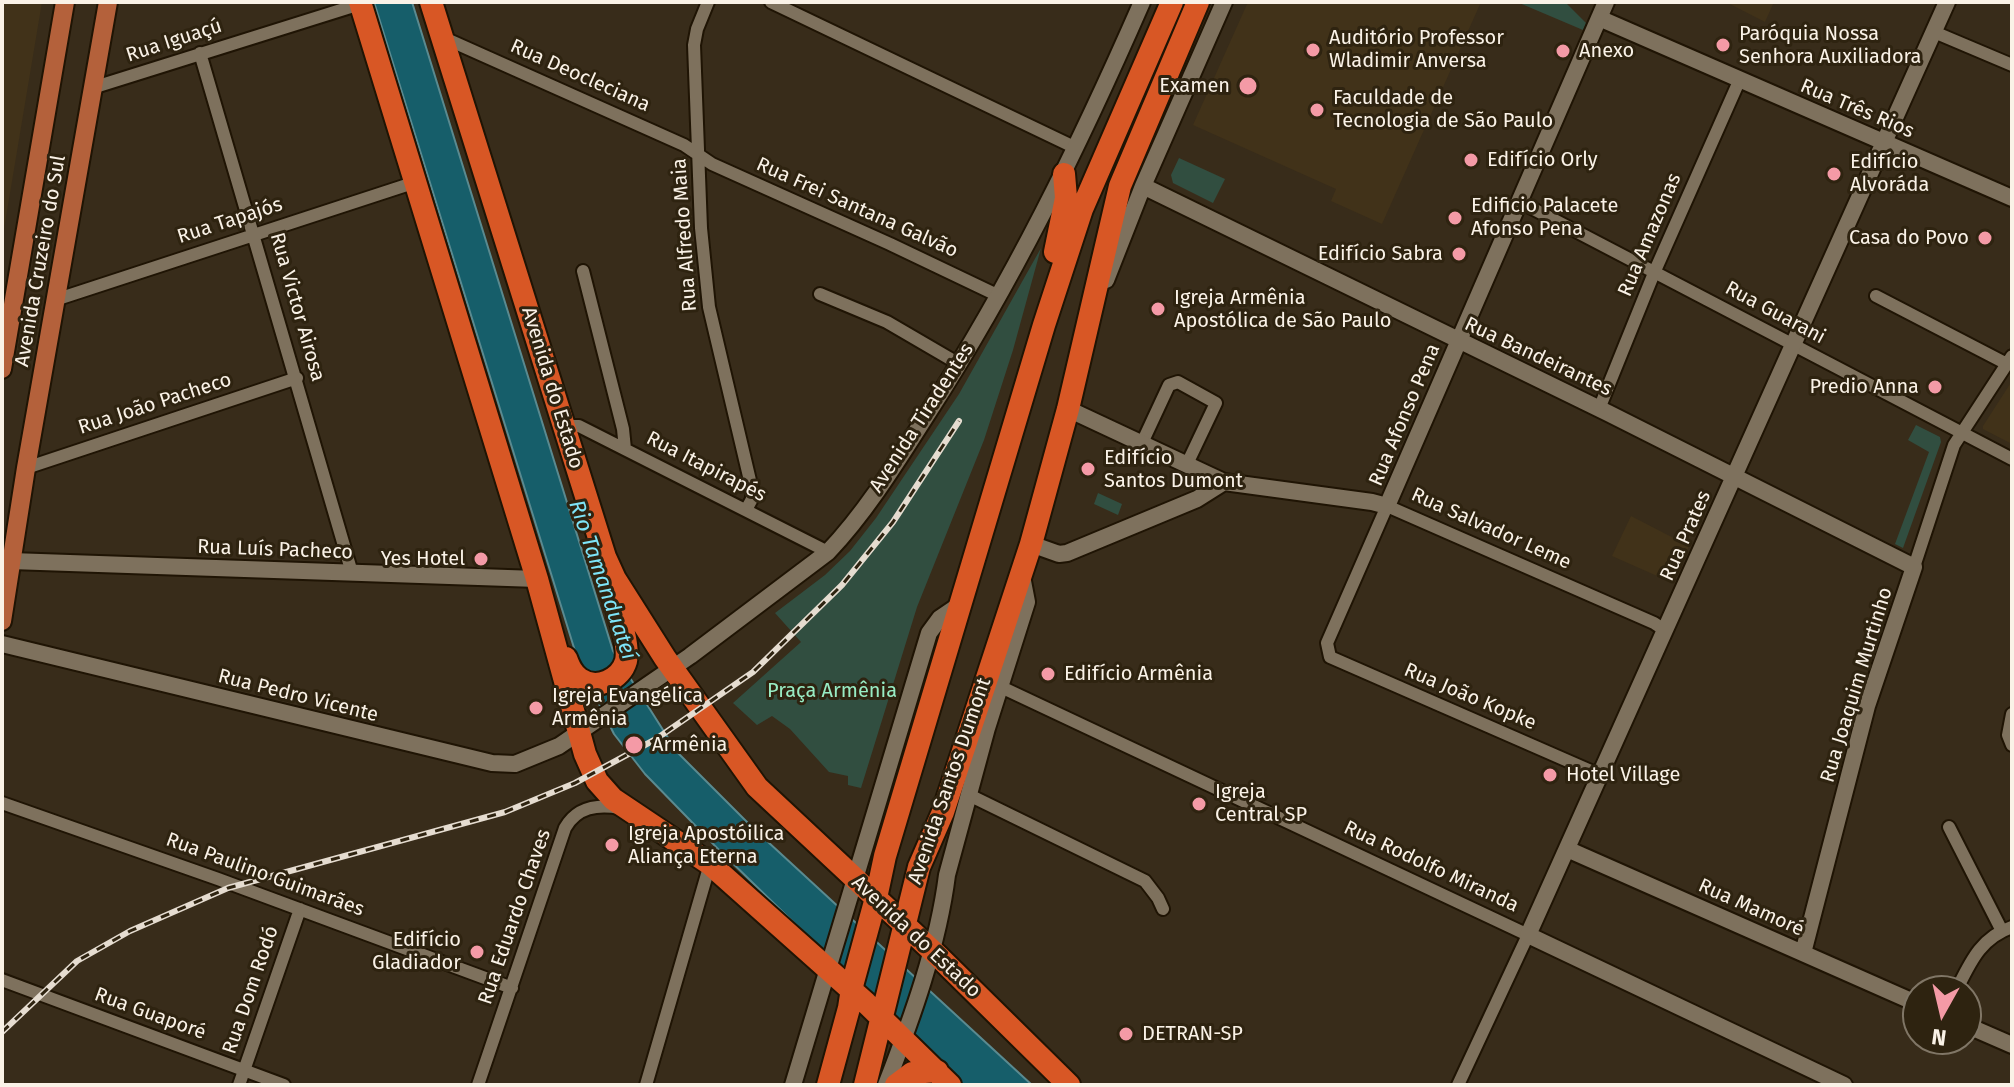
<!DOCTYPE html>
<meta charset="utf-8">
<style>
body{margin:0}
#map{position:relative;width:2014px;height:1087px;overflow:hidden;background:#382c1a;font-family:"Fira Sans",sans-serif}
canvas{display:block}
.frame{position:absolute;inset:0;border:4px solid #faf2e7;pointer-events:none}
.north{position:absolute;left:1902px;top:975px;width:80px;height:80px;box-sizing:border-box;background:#2e2310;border:2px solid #807666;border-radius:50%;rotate:188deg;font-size:22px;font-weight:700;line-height:32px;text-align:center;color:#faf2e7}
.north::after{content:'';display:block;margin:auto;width:28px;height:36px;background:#f49aa6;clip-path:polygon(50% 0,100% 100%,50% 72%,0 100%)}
</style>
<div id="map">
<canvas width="2014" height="1087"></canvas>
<div class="frame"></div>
<div class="north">N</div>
</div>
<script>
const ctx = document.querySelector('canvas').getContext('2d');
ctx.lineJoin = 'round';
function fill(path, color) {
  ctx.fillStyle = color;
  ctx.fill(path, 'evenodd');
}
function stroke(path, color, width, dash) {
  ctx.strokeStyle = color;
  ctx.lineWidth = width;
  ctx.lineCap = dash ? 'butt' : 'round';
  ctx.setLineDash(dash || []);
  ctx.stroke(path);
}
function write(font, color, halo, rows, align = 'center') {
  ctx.font = font + ' "Fira Sans",sans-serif';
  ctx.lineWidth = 6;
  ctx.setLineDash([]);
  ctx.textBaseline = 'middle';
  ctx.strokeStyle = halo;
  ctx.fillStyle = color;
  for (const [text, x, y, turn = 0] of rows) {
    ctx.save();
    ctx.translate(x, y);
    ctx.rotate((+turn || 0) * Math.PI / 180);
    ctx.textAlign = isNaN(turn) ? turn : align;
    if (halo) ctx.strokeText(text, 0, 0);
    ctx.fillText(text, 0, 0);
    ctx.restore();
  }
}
fill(new Path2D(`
 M2,2h40l-40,239z
 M1248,2h233l-99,222 -51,-23 5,-12 -143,-64z
 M1726,2h48l-9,20z
 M2012,381v63l-29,-15v-3z
 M1631,516l58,30 -16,37 -61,-27z`), '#413219');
fill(new Path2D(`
 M1517,2h48l21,21 -3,7z
 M1179,158l46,21 -12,24 -40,-20 -2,-8z
 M1041,248l-28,102 -29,90 -67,167 -56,181 -13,-3v-9l-19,-4 -39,-43 -18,-13 -15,9 -24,-22 68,-61 -26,-29 50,-38 25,-24 26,-33 83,-124z
 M1916,425l24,12 1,5 -38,106 -8,-4 34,-92 -21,-12z
 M1098,493l24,11 -4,11 -24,-11z`), '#314e40');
const water = new Path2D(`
 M374,2h38l201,649 64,101 78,78 277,255h-71l-240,-233 -76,-78 -31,-40 -35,-70z`);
fill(water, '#165e6a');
stroke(water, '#5a8a90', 2);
const street = new Path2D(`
 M708,2l-11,27 -3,16 7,183 8,79 43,182v10l-6,11
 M771,2l305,146
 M1934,32l78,33
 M442,37l242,108 28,19 178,80 109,52
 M200,53l152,520
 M92,88l268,-84
 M1520,202l492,257
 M583,271l40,158 2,20
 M820,294l67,28 72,42
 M1876,296l131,68
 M58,299l358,-117
 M1599,409l55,-136 86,-194
 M563,426h16l249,126
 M1142,443l27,-58 9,-3 38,21 -29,61
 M26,468l271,-90
 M1914,567l40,-122 58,-89
 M1001,687l527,248 -70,150
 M2012,714l-4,21 4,10
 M1600,775l-270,-118 -3,-14 60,-137 267,117 12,8
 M969,795l176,86 13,17 5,11
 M2,803l216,76 294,109
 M1949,827l53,104
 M2,980l282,105
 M1956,991c14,-28 24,-53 56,-64
 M239,1085l61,-176
 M478,1085l87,-257c12,-21 32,-24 55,-20
 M646,1085l64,-221`);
const secondary = new Path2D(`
 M1599,18l413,180
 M1143,186l465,227 306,154 -47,139 -64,247
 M1106,280l37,-94 81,-184
 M1068,409l156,73 148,20 15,4 219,-504
 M1031,544l28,10 8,-1 130,-54 27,-17
 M11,561l526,18
 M2,644l490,119 23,1 44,-18 131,-90 138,-104c39,-41 70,-92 100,-139 85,-132 151,-267 214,-411
 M1567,849l351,155
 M1966,1025l46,20
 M793,1085l136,-452 11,-15 22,-15
 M886,1085c26,-67 52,-139 61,-210l40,-147 40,-126 -5,-26
 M1844,1085l-316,-150 419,-933`);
const primary = new Path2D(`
 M2,369l63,-367
 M2,621l24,-153 82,-466`);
const highway = new Path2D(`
 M360,2l177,577 48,175 12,27 16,18 97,65 156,139 84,82
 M431,2l174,555 10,22 50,79 92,129 182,170 130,128
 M1055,252l11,-54 -2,-24
 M566,658c3,8 6,16 14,21 17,12 41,0 46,-18 4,-17 -9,-52 -14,-69l2,-8
 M828,1085l21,-77 4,-26 23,-84 9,-42 159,-531 38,-116 90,-207
 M865,1085l54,-218 24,-55 88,-268 37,-135 52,-223 78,-184
 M896,1085l16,-12 25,-2`);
stroke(street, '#1f1404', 16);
stroke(secondary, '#1f1404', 20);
stroke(primary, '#1f1404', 22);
stroke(highway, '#1f1404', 26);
stroke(street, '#7e715d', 12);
stroke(secondary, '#7e715d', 16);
stroke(primary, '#b4613b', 18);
stroke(highway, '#d85725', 22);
const rail = new Path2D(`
 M2,1032l75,-71 53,-30 98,-43 277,-76 70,-29 81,-44 97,-67 89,-87 51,-63 66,-101`);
stroke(rail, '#e5dcd0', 6);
stroke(rail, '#2e2310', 3, [9]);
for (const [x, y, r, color] of [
 [1723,45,8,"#f49aa6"],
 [1313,50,8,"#f49aa6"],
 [1563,51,8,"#f49aa6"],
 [1248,86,10,"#f49aa6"],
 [1317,110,8,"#f49aa6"],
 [1471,160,8,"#f49aa6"],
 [1834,174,8,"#f49aa6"],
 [1455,218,8,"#f49aa6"],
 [1985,238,8,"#f49aa6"],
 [1459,254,8,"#f49aa6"],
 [1158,309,8,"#f49aa6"],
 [1935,387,8,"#f49aa6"],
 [1088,469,8,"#f49aa6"],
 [481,559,8,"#f49aa6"],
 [1048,674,8,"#f49aa6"],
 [536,708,8,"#f49aa6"],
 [634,745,10,"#f49aa6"],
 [1550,775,8,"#f49aa6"],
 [1199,804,8,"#f49aa6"],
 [612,845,8,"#f49aa6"],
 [477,952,8,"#f49aa6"],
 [1126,1034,8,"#f49aa6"]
]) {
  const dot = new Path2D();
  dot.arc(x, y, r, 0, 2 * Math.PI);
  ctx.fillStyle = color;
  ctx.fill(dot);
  stroke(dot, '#2e2310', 3);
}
write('20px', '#faf2e7', '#2e2310', [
 ["Paróquia Nossa",1739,34],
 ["Senhora Auxiliadora",1739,57],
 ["Auditório Professor",1329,38],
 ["Wladimir Anversa",1329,61],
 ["Anexo",1579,51],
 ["Examen",1230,86,"right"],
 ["Faculdade de",1333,98],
 ["Tecnologia de São Paulo",1333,121],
 ["Edifício Orly",1487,160],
 ["Edifício",1850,162],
 ["Alvoráda",1850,185],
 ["Edificio Palacete",1471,206],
 ["Afonso Pena",1471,229],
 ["Casa do Povo",1969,238,"right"],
 ["Edifício Sabra",1443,254,"right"],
 ["Igreja Armênia",1174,298],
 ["Apostólica de São Paulo",1174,321],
 ["Predio Anna",1919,387,"right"],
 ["Edifício",1104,458],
 ["Santos Dumont",1104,481],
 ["Yes Hotel",465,559,"right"],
 ["Edifício Armênia",1064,674],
 ["Igreja Evangélica",552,696],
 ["Armênia",552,719],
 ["Armênia",652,745],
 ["Hotel Village",1566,775],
 ["Igreja",1215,792],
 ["Central SP",1215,815],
 ["Igreja Apostóilica",628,834],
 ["Aliança Eterna",628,857],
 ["Edifício",461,940,"right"],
 ["Gladiador",461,963,"right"],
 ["DETRAN-SP",1142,1034]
], 'left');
write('20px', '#faf2e7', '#2e2310', [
 ["Rua Iguaçú",174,41,-18],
 ["Rua Deocleciana",580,76,24],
 ["Rua Três Rios",1857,109,23],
 ["Rua Frei Santana Galvão",857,208,24],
 ["Rua Tapajós",230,221,-18],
 ["Rua Alfredo Maia",685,235,-94],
 ["Rua Amazonas",1650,235,-67],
 ["Avenida Cruzeiro do Sul",41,261,-80],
 ["Rua Victor Airosa",297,307,74],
 ["Rua Guarani",1775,313,28],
 ["Rua Bandeirantes",1538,357,25],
 ["Avenida do Estado",552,388,73],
 ["Rua João Pacheco",155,404,-18],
 ["Rua Afonso Pena",1405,415,-67],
 ["Avenida Tiradentes",922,418,-57],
 ["Rua Itapirapés",706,467,27],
 ["Rua Salvador Leme",1491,529,24],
 ["Rua Prates",1686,536,-66],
 ["Rua Luís Pacheco",275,550,2],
 ["Rua Joaquim Murtinho",1857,685,-73],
 ["Rua Pedro Vicente",298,696,14],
 ["Rua João Kopke",1470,697,23],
 ["Avenida Santos Dumont",950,781,-71],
 ["Rua Rodolfo Miranda",1431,867,25],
 ["Rua Paulino Guimarães",265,875,20],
 ["Rua Mamoré",1751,908,24],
 ["Rua Eduardo Chaves",515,917,-71],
 ["Avenida do Estado",916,937,43],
 ["Rua Dom Rodó",251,990,-71],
 ["Rua Guaporé",150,1014,20]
]);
write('20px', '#98ecc4', '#2e2310', [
 ["Praça Armênia",832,691]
]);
write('italic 22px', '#7ee5f9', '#2e2310', [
 ["Rio Tamanduateí",602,580,71]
]);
</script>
